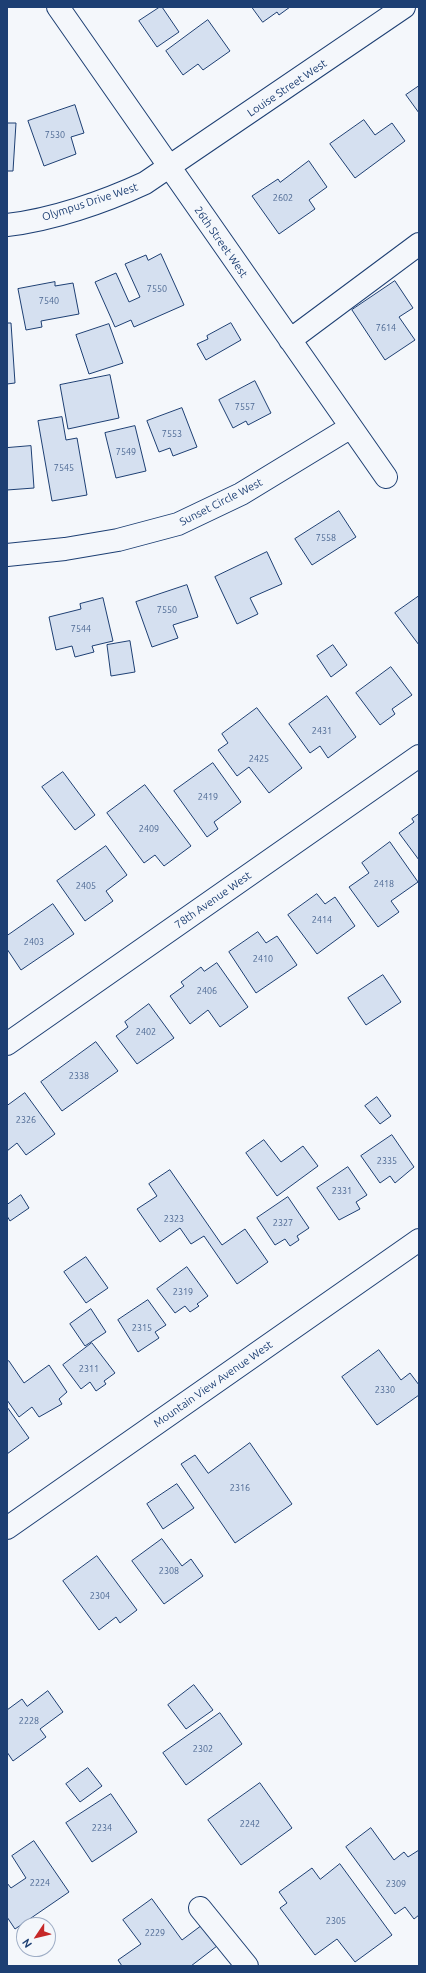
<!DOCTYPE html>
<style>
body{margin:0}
#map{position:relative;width:426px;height:1973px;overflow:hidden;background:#f4f7fb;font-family:Ubuntu,sans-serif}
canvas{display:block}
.frame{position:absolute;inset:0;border:8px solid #1d3f73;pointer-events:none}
.north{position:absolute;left:16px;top:1917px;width:40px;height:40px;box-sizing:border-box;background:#f4f7fb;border:1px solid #9eadc5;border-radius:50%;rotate:235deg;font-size:11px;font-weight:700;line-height:16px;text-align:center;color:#1d3f73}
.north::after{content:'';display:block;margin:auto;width:14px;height:18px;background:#c62828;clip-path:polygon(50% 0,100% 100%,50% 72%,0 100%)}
</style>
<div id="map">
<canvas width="426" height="1973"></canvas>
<div class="frame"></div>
<div class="north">N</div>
</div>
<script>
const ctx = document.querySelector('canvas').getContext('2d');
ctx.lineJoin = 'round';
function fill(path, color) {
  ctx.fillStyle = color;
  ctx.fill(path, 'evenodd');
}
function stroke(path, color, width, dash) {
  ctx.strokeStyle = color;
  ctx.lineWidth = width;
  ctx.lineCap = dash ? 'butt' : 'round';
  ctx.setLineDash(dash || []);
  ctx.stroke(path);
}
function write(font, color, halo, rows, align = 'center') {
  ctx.font = font + ' Ubuntu,sans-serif';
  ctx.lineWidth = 3;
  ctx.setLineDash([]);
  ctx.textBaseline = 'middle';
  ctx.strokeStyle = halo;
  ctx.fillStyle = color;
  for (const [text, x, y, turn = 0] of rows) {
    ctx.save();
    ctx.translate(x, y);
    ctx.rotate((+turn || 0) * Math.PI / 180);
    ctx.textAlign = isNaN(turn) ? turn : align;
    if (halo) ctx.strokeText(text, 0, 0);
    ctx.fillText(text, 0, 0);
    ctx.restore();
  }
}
const building = new Path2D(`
 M160,7h2l17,25 -22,15 -18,-26z
 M252,7h38l-11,8 -2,-3 -14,10z
 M208,20l22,31 -27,19 -5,-6 -15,11 -17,-24z
 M419,86v27l-13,-18z
 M75,105l9,28 -13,4 5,17 -32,12 -16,-45z
 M364,120l11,15 17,-12 13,18 -50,37 -25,-34z
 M7,123h9l-3,48h-6z
 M309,161l18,26 -18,13 6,9 -36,25 -27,-38 26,-17 2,3z
 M161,254l23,51 -50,22 -3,-7 -16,7 -20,-45 21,-9 13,29 11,-5 -15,-33 21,-9 2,5z
 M395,281l18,27 -14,9 16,23 -30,20 -33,-50z
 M55,282v4l18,-3 6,31 -38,7 1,6 -16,3 -8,-41z
 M7,323h4l4,60 -8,1z
 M231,323l10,17 -35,20 -9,-16 11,-5 -1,-3z
 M109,324l14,39 -34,11 -13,-39z
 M110,375l9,43 -51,11 -8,-44z
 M255,381l16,32 -23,12 -2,-4 -13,7 -14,-28z
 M182,408l15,39 -24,9 -3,-8 -11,4 -12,-31z
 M62,417l4,23 11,-2 10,57 -35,6 -14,-80z
 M135,426l11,45 -30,7 -11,-45z
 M31,446l3,42 -27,2v-42z
 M339,511l17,26 -44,28 -17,-26z
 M267,552l15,32 -32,14 8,16 -21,10 -22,-47z
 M187,585l11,32 -25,8 5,13 -26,9 -16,-45z
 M419,596v49l-24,-32z
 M103,598l10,43 -21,5 2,6 -19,5 -3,-11 -16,4 -7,-33 32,-8 -1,-5z
 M130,641l5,31 -24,4 -4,-31z
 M333,645l14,20 -16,12 -14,-21z
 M391,667l21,28 -20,14 3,5 -15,11 -24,-32z
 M327,696l29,41 -28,21 -8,-12 -10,7 -21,-29z
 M257,708l45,60 -33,25 -20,-26 -12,9 -19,-26 10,-7 -6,-9z
 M213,763l28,39 -27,20 4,7 -11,8 -33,-46z
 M63,772l32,43 -20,15 -33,-43z
 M145,785l46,61 -27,20 -9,-11 -11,8 -37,-50z
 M419,814v46l-20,-27 15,-11 -2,-3z
 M390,842l28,40 -27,19 8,11 -21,15 -29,-40 20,-14 -7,-10z
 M106,846l21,29 -21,16 7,10 -28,20 -28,-40z
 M317,894l8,10 10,-7 20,29 -38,28 -29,-39z
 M53,904l21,30 -53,36 -14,-21v-13z
 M258,932l8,11 11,-7 20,29 -41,28 -27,-41z
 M217,963l31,44 -28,20 -12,-17 -18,14 -20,-28 14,-10 -3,-4 20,-15 3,4z
 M383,975l18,27 -35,23 -18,-27z
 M149,1004l25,34 -37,26 -21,-28 12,-9 -3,-5z
 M96,1042l22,29 -56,40 -21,-29z
 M25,1093l30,41 -29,21 -9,-12 -10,8v-45z
 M377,1097l14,19 -11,8 -15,-18z
 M392,1135l22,32 -19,16 -5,-7 -10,7 -19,-27z
 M264,1140l17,22 22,-16 15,20 -41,30 -31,-43z
 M348,1167l19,28 -11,7 4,7 -21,11 -22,-32z
 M170,1170l52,75 23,-16 23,33 -31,22 -33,-48 -13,8 -11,-16 -20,14 -23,-33 20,-13 -8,-12z
 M21,1195l8,13 -19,13 -3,-5v-11z
 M288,1197l21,31 -12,8 2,4 -9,6 -5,-7 -10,6 -18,-27z
 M86,1257l22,31 -22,15 -22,-31z
 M187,1267l21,29 -11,8 2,2 -9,6 -5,-6 -10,7 -18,-24z
 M148,1300l18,25 -11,7 4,6 -21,14 -20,-32z
 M91,1309l15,23 -21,14 -15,-22z
 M92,1343l23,30 -11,8 2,3 -10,7 -6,-9 -9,7 -18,-24z
 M379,1350l22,30 9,-7 9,12v10l-42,30 -35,-48z
 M9,1361l15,22 25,-18 18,27 -8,7 3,5 -23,13 -7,-10 -13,10 -12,-17v-38z
 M7,1407l22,31 -22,16z
 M250,1443l42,61 -57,39 -54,-79 14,-9 13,18z
 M177,1484l17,24 -31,21 -16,-25z
 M162,1539l20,27 9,-7 12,17 -39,28 -32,-43z
 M97,1556l40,54 -17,13 -4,-6 -17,13 -36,-49z
 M194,1685l19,25 -27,19 -18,-24z
 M48,1691l15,21 -23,17 6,8 -33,24 -6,-9v-42l15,-11 5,7z
 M220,1713l22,31 -56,41 -23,-32z
 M88,1768l14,18 -22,16 -14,-18z
 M260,1783l32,45 -51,37 -33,-45z
 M111,1794l26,38 -45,30 -26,-39z
 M371,1828l23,32 10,-8 4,5 11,-7v65l-5,4 -9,-12 -10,7 -49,-67z
 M34,1841l35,51 -54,37 -8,-12v-34l4,5 15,-10 -14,-22z
 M340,1864l52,71 -37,27 -18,-23 -22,16 -35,-47 7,-5 -8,-11 33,-24 8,11z
 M152,1899l30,41 20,-15 15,21 -26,20h-69l-4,-6 23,-16 -18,-24z`);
fill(building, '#d5e0f0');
stroke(building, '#1d3f73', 1);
const minor = new Path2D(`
 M58,7l328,470
 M7,225c45,-5 97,-23 138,-42l259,-176
 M290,340l129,-96
 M7,555l58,-6 53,-9 60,-16 63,-30 110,-67
 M7,1044l412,-288
 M7,1528l412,-288
 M200,1908l47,58`);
stroke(minor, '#1d3f73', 24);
stroke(minor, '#f4f7fb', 22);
write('9px', '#4b6792', null, [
 ["7530",55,135],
 ["2602",283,198],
 ["7550",157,289],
 ["7540",49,301],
 ["7614",386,328],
 ["7557",245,407],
 ["7553",172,434],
 ["7549",126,452],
 ["7545",64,468],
 ["7558",326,538],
 ["7550",167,610],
 ["7544",81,629],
 ["2431",322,731],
 ["2425",259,759],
 ["2419",208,797],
 ["2409",149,829],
 ["2418",384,884],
 ["2405",86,886],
 ["2414",322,920],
 ["2403",34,942],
 ["2410",263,959],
 ["2406",207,991],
 ["2402",146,1032],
 ["2338",79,1076],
 ["2326",26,1120],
 ["2335",387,1161],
 ["2331",342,1191],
 ["2323",174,1219],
 ["2327",283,1223],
 ["2319",183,1292],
 ["2315",142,1328],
 ["2311",89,1369],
 ["2330",385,1390],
 ["2316",240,1488],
 ["2308",169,1571],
 ["2304",100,1596],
 ["2228",29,1721],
 ["2302",203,1749],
 ["2242",250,1824],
 ["2234",102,1828],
 ["2224",40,1883],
 ["2309",396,1884],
 ["2305",336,1921],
 ["2229",155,1933]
]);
write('11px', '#1d3f73', '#f4f7fb', [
 ["Louise Street West",287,88,-34],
 ["Olympus Drive West",90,202,-18],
 ["26th Street West",221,242,55],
 ["Sunset Circle West",221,502,-27],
 ["78th Avenue West",213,900,-35],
 ["Mountain View Avenue West",213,1384,-35]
]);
</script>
